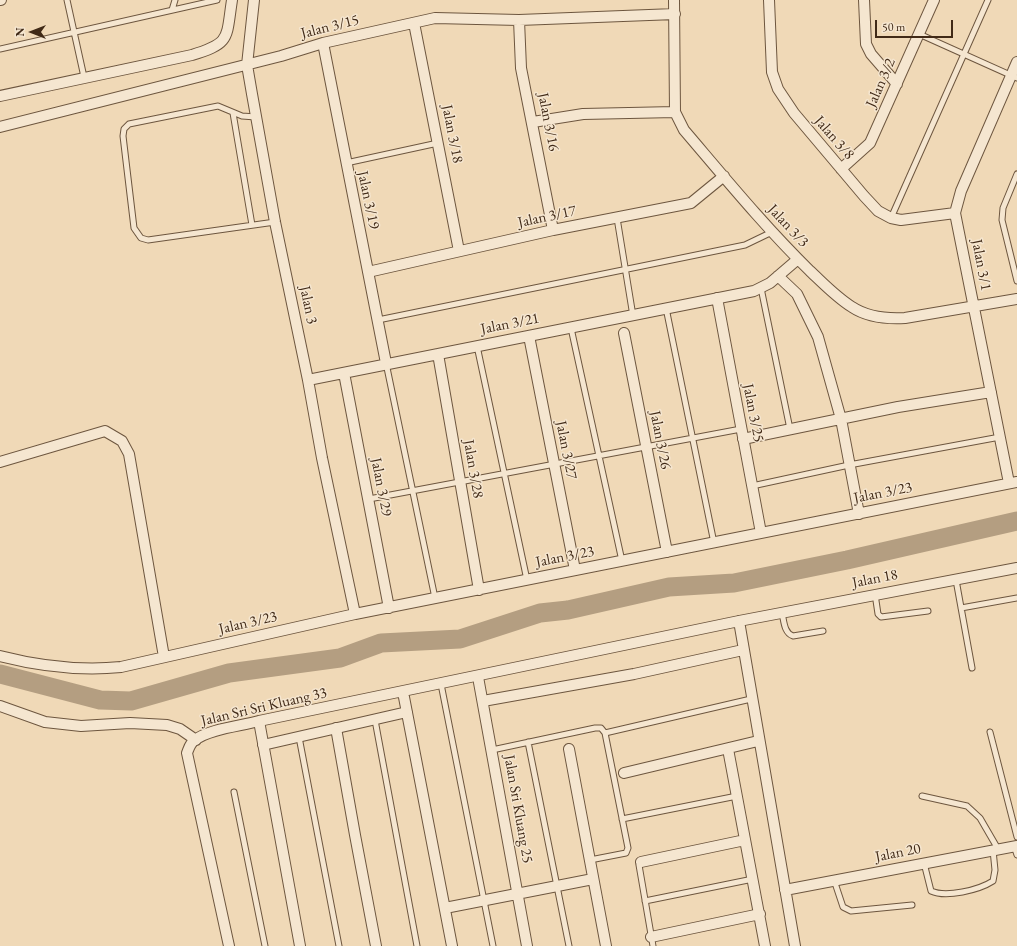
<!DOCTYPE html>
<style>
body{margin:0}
#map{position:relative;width:1017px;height:946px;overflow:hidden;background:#f0d9b7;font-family:"EB Garamond",serif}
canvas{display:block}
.north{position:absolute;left:12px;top:12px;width:40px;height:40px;-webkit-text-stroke:3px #f5e6d0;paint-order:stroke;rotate:270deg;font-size:11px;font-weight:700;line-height:16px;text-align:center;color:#412a17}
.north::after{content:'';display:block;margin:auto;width:14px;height:18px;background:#412a17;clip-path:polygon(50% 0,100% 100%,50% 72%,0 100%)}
.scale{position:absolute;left:875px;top:20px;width:78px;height:18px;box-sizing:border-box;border:2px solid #412a17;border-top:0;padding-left:5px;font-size:12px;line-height:14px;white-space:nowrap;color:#412a17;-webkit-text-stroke:3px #f5e6d0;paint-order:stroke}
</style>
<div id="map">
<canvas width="1017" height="946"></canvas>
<div class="north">N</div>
<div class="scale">50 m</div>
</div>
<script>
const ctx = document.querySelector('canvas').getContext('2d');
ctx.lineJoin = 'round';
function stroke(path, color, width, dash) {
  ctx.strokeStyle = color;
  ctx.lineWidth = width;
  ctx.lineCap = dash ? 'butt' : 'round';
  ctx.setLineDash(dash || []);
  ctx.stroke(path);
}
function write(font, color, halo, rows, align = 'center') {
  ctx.font = font + ' "EB Garamond",serif';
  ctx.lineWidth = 3;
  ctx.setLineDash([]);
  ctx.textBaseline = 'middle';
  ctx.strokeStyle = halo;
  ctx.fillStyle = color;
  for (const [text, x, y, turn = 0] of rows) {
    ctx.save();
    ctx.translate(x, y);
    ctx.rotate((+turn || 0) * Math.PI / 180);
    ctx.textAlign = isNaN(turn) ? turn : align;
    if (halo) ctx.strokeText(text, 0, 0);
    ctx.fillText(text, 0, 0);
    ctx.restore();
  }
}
stroke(new Path2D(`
 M0,674l100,26 31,1 98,-28 111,-15 41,-15 79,-4 80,-26 28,-3 101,-23 65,-4 113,-23 170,-39`), '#b49e81', 19);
const lane = new Path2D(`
 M67,0l17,77
 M172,10l3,-10
 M919,34l98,44
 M0,49l217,-49
 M233,113l19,112
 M256,117l-14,-1 -24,-10 -89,18 -5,5 -1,7 11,92 7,10 7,2 127,-18
 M346,163l92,-20
 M1017,174l-14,34 -1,12 15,61
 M617,218l16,98
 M891,218l97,-218
 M761,288l29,141
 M666,308l48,235
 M378,320l367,-75 27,-13
 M571,328l51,233
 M477,346l50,234
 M386,363l49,235
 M752,486l97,-21 151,-28
 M369,499l372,-70
 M956,580l16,88
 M875,594l3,20 3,3 47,-6
 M961,608l56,-10
 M782,613c2,8 2,20 11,23l30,-5
 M441,684l52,262
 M375,720l42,226
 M990,732l27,105
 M605,733l146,-34
 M299,737l40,209
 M528,742l41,204
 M492,750l103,-22h6l4,5 23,115 -2,5 -36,7
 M234,792l31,154
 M922,796l45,10 13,12 18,31
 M622,819l115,-23
 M1014,846l3,9
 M641,862l-2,3 14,81
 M924,863l7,28c15,7 48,-1 62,-10l2,-11 -2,-20
 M834,880l9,27 8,4 61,-6
 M645,901l108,-22`);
const street = new Path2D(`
 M0,0h1
 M254,0l-7,65 5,29 23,128 33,158 14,78 33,156
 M674,0l1,112 9,18c41,48 81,97 126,141 13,12 26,26 42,36 15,10 35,12 53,11l112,-19
 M769,0l3,72 6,17 16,24 70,83 14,15 13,7 10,2 54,-7
 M864,0l2,44 5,10 26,30
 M519,20l2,48 32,162
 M414,23l45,228
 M323,43l63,320
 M0,96l192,-41c39,-12 34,-16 40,-55
 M533,122l50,-8 92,-2
 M0,127l281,-71 42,-13 112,-25 84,2 156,-6
 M841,169l29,-26 64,-143
 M368,272l185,-42 138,-27 33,-27
 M778,276l19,18 21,43 23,82 18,95
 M717,298l44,235
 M624,333l43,219
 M529,336l46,234
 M438,354l41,236
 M344,373l45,235
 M308,380l446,-89 16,-8 28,-24
 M743,439l155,-32 93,-15
 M0,462l105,-31 17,10 7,13 35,203
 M1009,483l-54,-270 6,-22 56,-129
 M739,621l56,325
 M0,656c39,10 80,15 121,11l234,-53 662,-132
 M478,677l49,269
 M403,692l49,254
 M483,701l151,-27 109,-24
 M0,706l45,16 36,4 49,-3 37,2 13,4 16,11
 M259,721l41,225
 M336,728l19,107 21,111
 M263,745l144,-33
 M569,749l37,197
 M728,749l37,197
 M624,773l134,-32
 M641,862l104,-22
 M785,890l232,-44
 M445,908l148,-29
 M651,937l109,-23
 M229,946l-42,-193c2,-5 3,-10 8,-13 14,-11 46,-14 64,-19l480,-100 278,-53`);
stroke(lane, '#6d563f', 7);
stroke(street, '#6d563f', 12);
stroke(lane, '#f5e6d0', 5);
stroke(street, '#f5e6d0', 10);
write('15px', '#412a17', '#f5e6d0', [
 ["Jalan 3/15",330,27,-14],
 ["Jalan 3/2",881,83,-66],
 ["Jalan 3/16",548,122,79],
 ["Jalan 3/18",452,134,79],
 ["Jalan 3/8",834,138,49],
 ["Jalan 3/19",368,200,78],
 ["Jalan 3/17",547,217,-12],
 ["Jalan 3/3",788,226,47],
 ["Jalan 3/1",981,265,79],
 ["Jalan 3",308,305,78],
 ["Jalan 3/21",510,324,-11],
 ["Jalan 3/25",753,413,79],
 ["Jalan 3/26",660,440,79],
 ["Jalan 3/27",566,450,79],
 ["Jalan 3/28",473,469,80],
 ["Jalan 3/29",381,487,79],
 ["Jalan 3/23",883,493,-11],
 ["Jalan 3/23",565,557,-11],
 ["Jalan 18",875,579,-11],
 ["Jalan 3/23",248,623,-13],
 ["Jalan Sri Sri Kluang 33",264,707,-13],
 ["Jalan Sri Kluang 25",518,809,80],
 ["Jalan 20",898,853,-11]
]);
</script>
